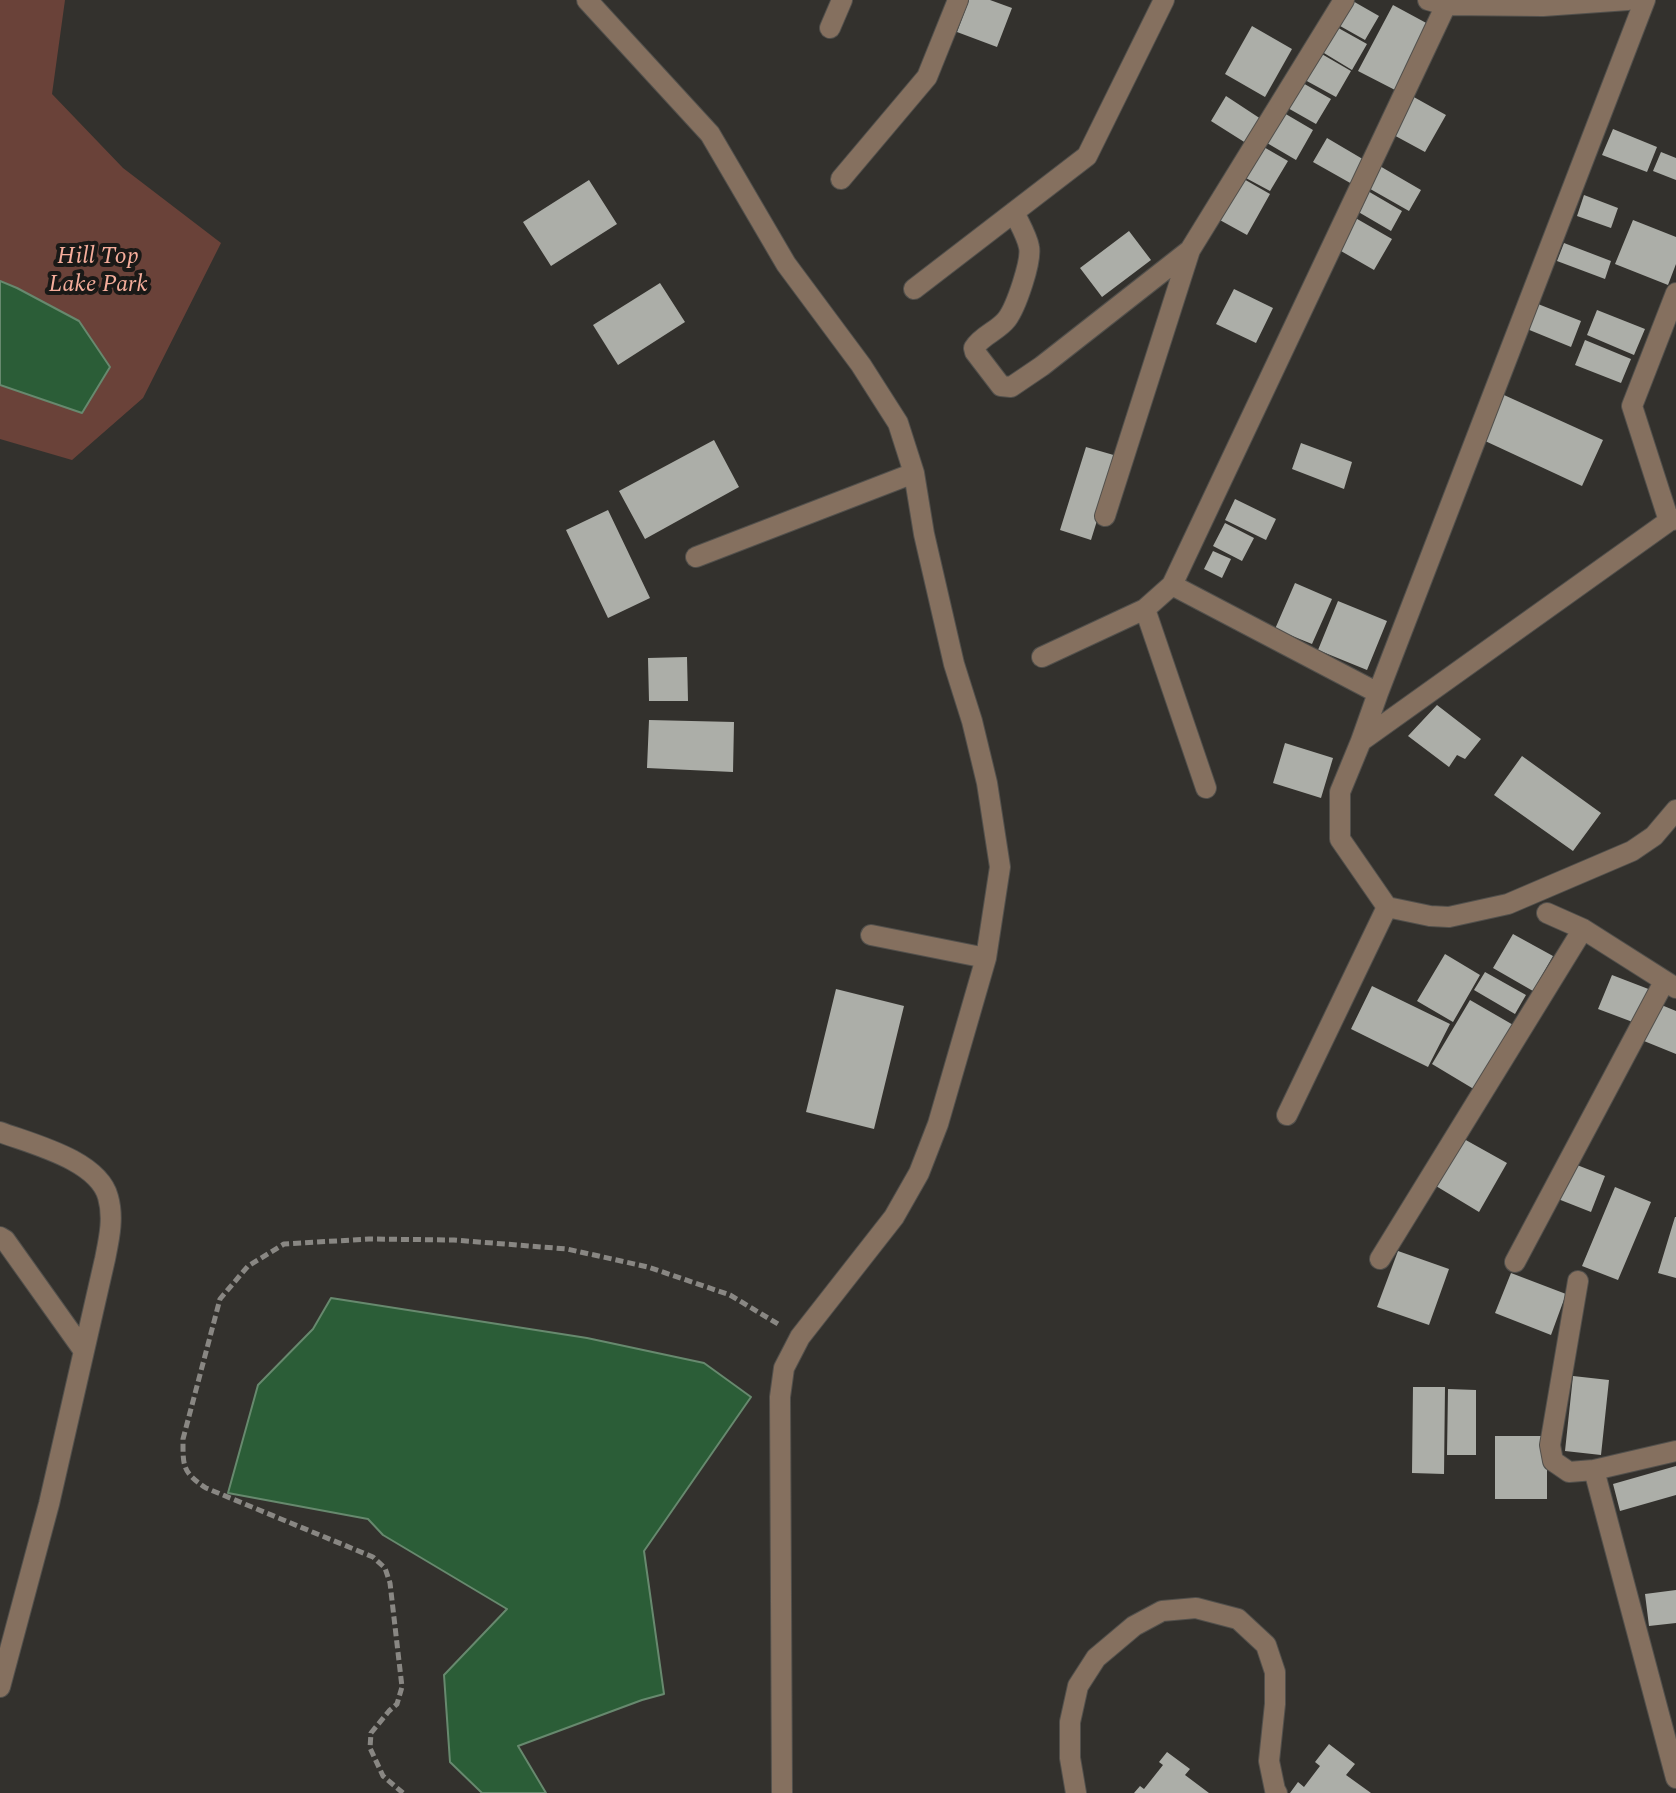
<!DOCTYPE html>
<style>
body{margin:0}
canvas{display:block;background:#33312d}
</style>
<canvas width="1676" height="1793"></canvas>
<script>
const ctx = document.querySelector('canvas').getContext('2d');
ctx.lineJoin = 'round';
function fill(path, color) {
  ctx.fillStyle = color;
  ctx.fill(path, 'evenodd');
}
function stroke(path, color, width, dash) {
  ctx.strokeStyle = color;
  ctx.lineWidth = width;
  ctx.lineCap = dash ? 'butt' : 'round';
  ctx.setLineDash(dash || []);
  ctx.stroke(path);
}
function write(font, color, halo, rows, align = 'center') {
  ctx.font = font + ' Spectral,serif';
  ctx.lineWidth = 8;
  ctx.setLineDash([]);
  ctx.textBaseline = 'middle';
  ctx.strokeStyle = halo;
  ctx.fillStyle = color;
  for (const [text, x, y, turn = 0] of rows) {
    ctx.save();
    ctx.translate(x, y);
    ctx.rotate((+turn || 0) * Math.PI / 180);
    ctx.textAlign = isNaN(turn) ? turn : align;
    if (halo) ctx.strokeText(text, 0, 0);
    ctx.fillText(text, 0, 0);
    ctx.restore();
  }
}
fill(new Path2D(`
 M0,0h65l-13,94 71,74 98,75 -78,155 -71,62 -72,-21z`), '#6a4239');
const water = new Path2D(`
 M0,281l17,7 62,33 31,46 -28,46 -82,-28z
 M331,1298l256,40 117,25 47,34 -107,154 20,143 -22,6 -124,46 28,47h-64l-32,-31 -6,-87 63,-66 -124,-74 -15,-16 -140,-26 30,-108 55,-56z`);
fill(water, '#2b5d37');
stroke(water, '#67896e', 2);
fill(new Path2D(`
 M969,0h21l22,8 -15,39 -40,-15z
 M1351,0l28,16 -14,24 -32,-18z
 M1393,5l37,20 -35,65 -37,-19z
 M1333,25l34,19 -15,26 -33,-20z
 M1252,26l40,23 -27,48 -40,-23z
 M1320,53l31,18 -15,26 -31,-17z
 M1301,82l30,17 -15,25 -30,-17z
 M1226,96l38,25 -15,24 -38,-24z
 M1412,96l34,19 -21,37 -35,-19z
 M1284,113l29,17 -17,30 -29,-17z
 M1613,129l44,18 -10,25 -45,-17z
 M1327,138l39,23 -14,23 -39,-22z
 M1262,146l26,15 -18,30 -26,-14z
 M1661,152l15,6v22l-23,-9z
 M1378,165l43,25 -12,21 -44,-25z
 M1242,178l28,16 -23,41 -29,-16z
 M589,180l28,44 -66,42 -28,-44z
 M1366,190l36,21 -11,20 -36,-21z
 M1584,195l34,13 -7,20 -34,-12z
 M1352,216l40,23 -18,31 -40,-23z
 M1633,220l43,17v27l-8,21 -53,-21z
 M1129,231l22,29 -49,37 -22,-29z
 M1564,243l47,18 -6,18 -48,-18z
 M660,283l25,39 -67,43 -25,-40z
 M1234,289l39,19 -17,35 -40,-19z
 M1538,304l43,17 -10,26 -44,-18z
 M1597,310l48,19 -11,26 -47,-20z
 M1585,340l46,19 -10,24 -46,-18z
 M1504,395l99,45 -21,46 -99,-46z
 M714,440l25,47 -94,52 -26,-48z
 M1301,443l51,19 -8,27 -52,-20z
 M1086,447l31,9 -26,84 -31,-10z
 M1235,499l41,20 -10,21 -41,-20z
 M608,510l42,88 -42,20 -42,-88z
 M1225,523l29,15 -12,23 -29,-15z
 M1213,551l18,8 -9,19 -18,-9z
 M1295,583l37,16 -20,45 -37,-15z
 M1338,601l49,20 -20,49 -49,-20z
 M687,657l1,44h-39l-1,-43z
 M1437,705l44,34 -16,20 -8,-4 -8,12 -41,-31z
 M649,720l85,2 -1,50 -86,-4z
 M1285,743l48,15 -12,40 -48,-15z
 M1522,756l79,57 -28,38 -79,-56z
 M1513,934l40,22 -20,35 -40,-23z
 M1445,954l35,21 -27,47 -36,-21z
 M1485,972l41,23 -11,19 -41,-24z
 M1612,975l39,15 -13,34 -40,-15z
 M1372,986l78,38 -22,43 -77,-38z
 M836,989l68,17 -30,123 -68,-17z
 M1470,1000l45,26 -38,65 -45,-27z
 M1659,1004l17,7v43l-32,-13z
 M1464,1139l43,24 -28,49 -43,-26z
 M1572,1163l33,13 -14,36 -33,-13z
 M1615,1187l36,15 -33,78 -36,-14z
 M1675,1217h1v61l-18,-5z
 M1398,1251l51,18 -20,56 -52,-18z
 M1511,1273l55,21 -15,41 -56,-22z
 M1573,1376l36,4 -8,75 -36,-4z
 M1413,1387h32l-1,87 -32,-1z
 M1448,1389l28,1v65h-29z
 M1495,1436h52v63h-52z
 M1676,1466v29l-56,16 -7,-27z
 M1676,1590v33l-27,3 -4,-32z
 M1329,1744l26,20 -9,11 25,18h-81l8,-11 6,5 16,-21 -5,-4z
 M1167,1752l23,17 -5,6 24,18h-75l6,-7 4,3 19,-24 -4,-3z`), '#acaea8');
const lane = new Path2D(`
 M0,1132c32,12 98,28 108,65 6,21 1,42 -3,62l-56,245 -49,183
 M0,1237l5,3 79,111`);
const street = new Path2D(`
 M587,0l123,134 76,130 75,101 37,58 16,50 10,61 30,130 18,57 15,62 13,84 -14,91 -48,166 -19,49 -25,44 -94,120 -16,31 -4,29 2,396
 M1428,0l18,5 97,1 85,-6
 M830,28l12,-28
 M841,179l86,-102 31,-77
 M1014,212c5,11 13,24 15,35 3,14 -13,60 -22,72 -9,12 -25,16 -33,29l1,4 26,34 10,1 31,-21 148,-116 154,-250
 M914,289l173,-133 77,-156
 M1105,516l85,-266
 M1669,521l-37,-115 44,-113
 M696,557l218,-84
 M1172,585l206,108
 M1145,609l61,179
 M1042,657l103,-48 27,-24 274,-580
 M1361,741l308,-220 7,-2
 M1387,907l43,9 19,1 59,-13 124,-53 22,-15 22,-26
 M1547,913l36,16 93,59
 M871,935l115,23
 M1287,1115l100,-208 -47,-68v-47l21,-51 17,-48 267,-693
 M1380,1259l203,-330
 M1515,1262l149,-280
 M1578,1281l-28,164 3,16 16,11 25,-2
 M1676,1451l-82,19 82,308
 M1076,1793l-6,-35v-36l8,-36 18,-28 38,-32 28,-15 34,-3 42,11 28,26 9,27v32l-6,57 6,29 2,3`);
stroke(lane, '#52504c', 22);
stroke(street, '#52504c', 22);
stroke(new Path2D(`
 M403,1793l-20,-17 -13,-28 1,-15 18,-22 8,-7 5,-17 -12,-104 -5,-15 -12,-11 -167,-69c-24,-16 -23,-22 -23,-49l37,-140 28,-33 36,-22 85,-5 85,1 113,9 81,18 82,28 48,29`), '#898783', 5, [8, 4]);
stroke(lane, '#85705f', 20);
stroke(street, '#85705f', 20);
write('italic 24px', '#f5ad9b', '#1a1917', [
 ["Hill Top",98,258],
 ["Lake Park",98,286]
]);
</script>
